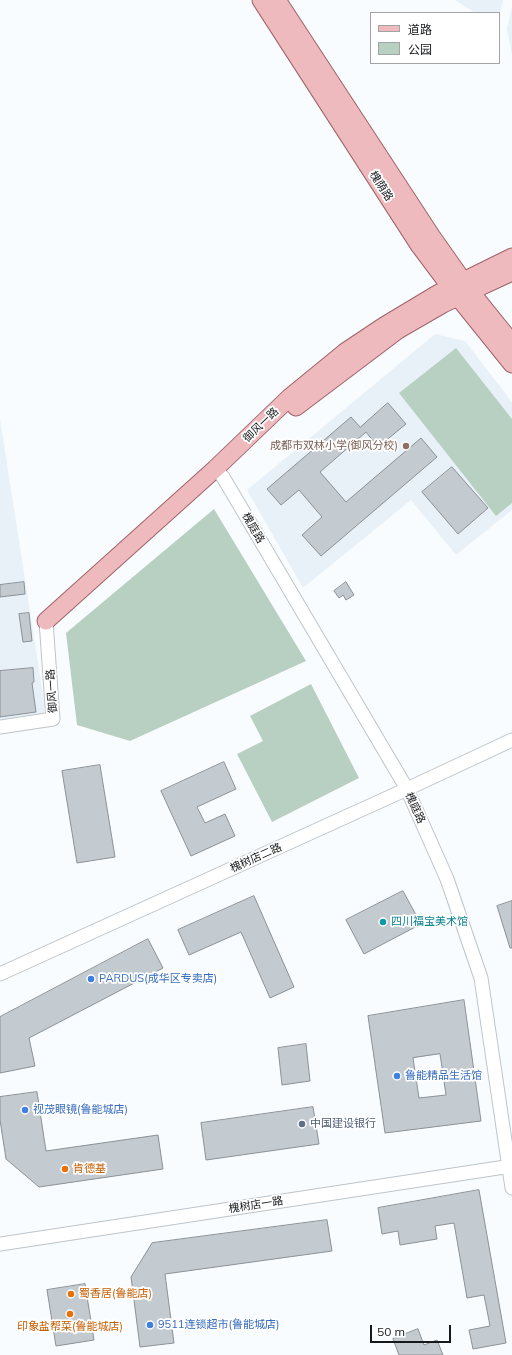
<!DOCTYPE html>
<meta charset="utf-8">
<style>
body{margin:0}
#map{position:relative;width:512px;height:1355px;overflow:hidden;background:#f9fcfe;font-family:Mulish,"Noto Sans SC",sans-serif}
canvas{display:block}
.legend{position:absolute;left:370px;top:12px;width:130px;height:52px;box-sizing:border-box;background:#fff;border:1px solid #a2a3a4;margin:0;padding:5px 7px;list-style:none;font-size:12px;color:#16191b}
.legend li{display:flex;align-items:center;gap:8px;height:20px}
.legend b{width:20px;border:1px solid #a2a3a4}
.scale{position:absolute;left:370px;top:1325px;width:81px;height:18px;box-sizing:border-box;border:2px solid #16191b;border-top:0;padding-left:5px;font-size:12px;line-height:14px;white-space:nowrap;color:#16191b;-webkit-text-stroke:3px #fff;paint-order:stroke}
</style>
<div id="map">
<canvas width="512" height="1355"></canvas>
<ul class="legend">
<li><b style="height:5px;background:#efbabd"></b>道路</li>
<li><b style="height:11px;background:#b8d0c2"></b>公园</li>
</ul>
<div class="scale">50 m</div>
</div>
<script>
const ctx = document.querySelector('canvas').getContext('2d');
ctx.lineJoin = 'round';
function fill(path, color) {
  ctx.fillStyle = color;
  ctx.fill(path, 'evenodd');
}
function stroke(path, color, width, dash) {
  ctx.strokeStyle = color;
  ctx.lineWidth = width;
  ctx.lineCap = dash ? 'butt' : 'round';
  ctx.setLineDash(dash || []);
  ctx.stroke(path);
}
function write(font, color, halo, rows, align = 'center') {
  ctx.font = font + ' Mulish,"Noto Sans SC",sans-serif';
  ctx.lineWidth = 3.5;
  ctx.setLineDash([]);
  ctx.textBaseline = 'middle';
  ctx.strokeStyle = halo;
  ctx.fillStyle = color;
  for (const [text, x, y, turn = 0] of rows) {
    ctx.save();
    ctx.translate(x, y);
    ctx.rotate((+turn || 0) * Math.PI / 180);
    ctx.textAlign = isNaN(turn) ? turn : align;
    if (halo) ctx.strokeText(text, 0, 0);
    ctx.fillText(text, 0, 0);
    ctx.restore();
  }
}
fill(new Path2D(`
 M455,0h48l-2,9 -2,4h-24z
 M512,6v49l-5,-26z
 M435,334l30,7 47,61v108l-56,45 -45,-55 -108,88 -56,-98z
 M0,419l46,295 -46,7z`), '#e9f1f8');
fill(new Path2D(`
 M456,348l56,71v84l-16,13 -97,-123z
 M214,509l92,152 -176,80 -53,-16 -11,-92z
 M311,684l48,94 -87,44 -35,-68 26,-13 -13,-25z`), '#b8d0c2');
const building = new Path2D(`
 M388,403l18,21 -28,23 -12,-15 -46,40 26,30 75,-64 16,19 -116,99 -19,-21 20,-18 -23,-27 -18,15 -14,-16 84,-72 9,10z
 M452,467l36,41 -30,26 -36,-42z
 M24,582l1,12 -25,3v-12z
 M346,582l8,13 -8,5 -3,-5 -4,3 -5,-7z
 M29,613l3,28 -9,1 -4,-28z
 M33,668l1,14 -2,1 4,29 -36,5v-46z
 M224,762l12,27 -39,18 8,16 20,-9 10,22 -44,20 -30,-65z
 M100,765l15,92 -38,6 -15,-92z
 M403,891l18,33 -57,30 -18,-34z
 M254,896l40,91 -24,11 -29,-66 -52,23 -11,-25z
 M512,901v47h-2l-13,-42z
 M148,939l15,29 -134,70 6,28 -35,7v-56z
 M464,1000l17,121 -96,12 -17,-117zM440,1054l6,41 -27,3 -6,-40z
 M306,1044l4,37 -28,4 -4,-37z
 M37,1092l9,59 112,-16 5,34 -124,18 -33,-28 -6,-39v-23z
 M313,1107l6,37 -113,16 -5,-37z
 M479,1190l27,153 -33,6 -4,-19 21,-4 -6,-31 -17,3 -13,-75 -19,3 2,13 -37,6 -2,-14 -16,3 -4,-26z
 M327,1220l5,31 -167,23 9,69 -34,4 -9,-70 21,-34z
 M85,1284l9,56 -38,6 -9,-56z
 M418,1329l6,16 13,-5 6,15h-44l-6,-16z`);
fill(building, '#c3cad0');
stroke(building, '#8a9197', 1);
const minor = new Path2D(`
 M215,469l8,8 184,312 40,90 34,99 31,210
 M0,727l53,-8 -7,-98
 M0,974l407,-185 105,-49
 M0,1244l512,-78`);
const major = new Path2D(`
 M261,0l158,245 39,52 54,67
 M277,0l155,237 38,54 42,52
 M296,407l102,-77 45,-26 69,-32
 M46,621l169,-152 75,-72 55,-45 39,-26 55,-33 73,-36`);
stroke(minor, '#bdc4ca', 15);
stroke(major, '#9d6468', 19);
stroke(minor, '#fff', 13);
stroke(major, '#efbabd', 17);
for (const [x, y, r, color] of [
 [406,446,4,"#8d6e63"],
 [383,922,4,"#0f9aa8"],
 [91,979,4,"#3f7fe0"],
 [397,1076,4,"#3f7fe0"],
 [25,1110,4,"#3f7fe0"],
 [302,1124,4,"#5c6f8a"],
 [65,1169,4,"#e8710a"],
 [71,1294,4,"#e8710a"],
 [70,1314,4,"#e8710a"],
 [150,1325,4,"#3f7fe0"]
]) {
  const dot = new Path2D();
  dot.arc(x, y, r, 0, 2 * Math.PI);
  ctx.fillStyle = color;
  ctx.fill(dot);
  stroke(dot, '#fff', 1.5);
}
write('11px', '#16191b', '#fff', [
 ["槐荫路",381,186,57],
 ["御风一路",261,425,-44],
 ["槐庭路",253,528,60],
 ["御风一路",52,691,-94],
 ["槐庭路",415,808,66],
 ["槐树店二路",256,858,-24],
 ["槐树店一路",256,1205,-9]
]);
write('11px', '#785e54', '#fff', [
 ["成都市双林小学(御风分校)",398,446]
], 'right');
write('11px', '#0d838f', '#fff', [
 ["四川福宝美术馆",391,922]
], 'left');
write('11px', '#366cbe', '#fff', [
 ["PARDUS(成华区专卖店)",99,979],
 ["鲁能精品生活馆",405,1076],
 ["视茂眼镜(鲁能城店)",33,1110],
 ["9511连锁超市(鲁能城店)",158,1325]
], 'left');
write('11px', '#4e5e75', '#fff', [
 ["中国建设银行",310,1124]
], 'left');
write('11px', '#c56008', '#fff', [
 ["肯德基",73,1169],
 ["蜀香居(鲁能店)",79,1294],
 ["印象盐帮菜(鲁能城店)",70,1327,"center"]
], 'left');
</script>
